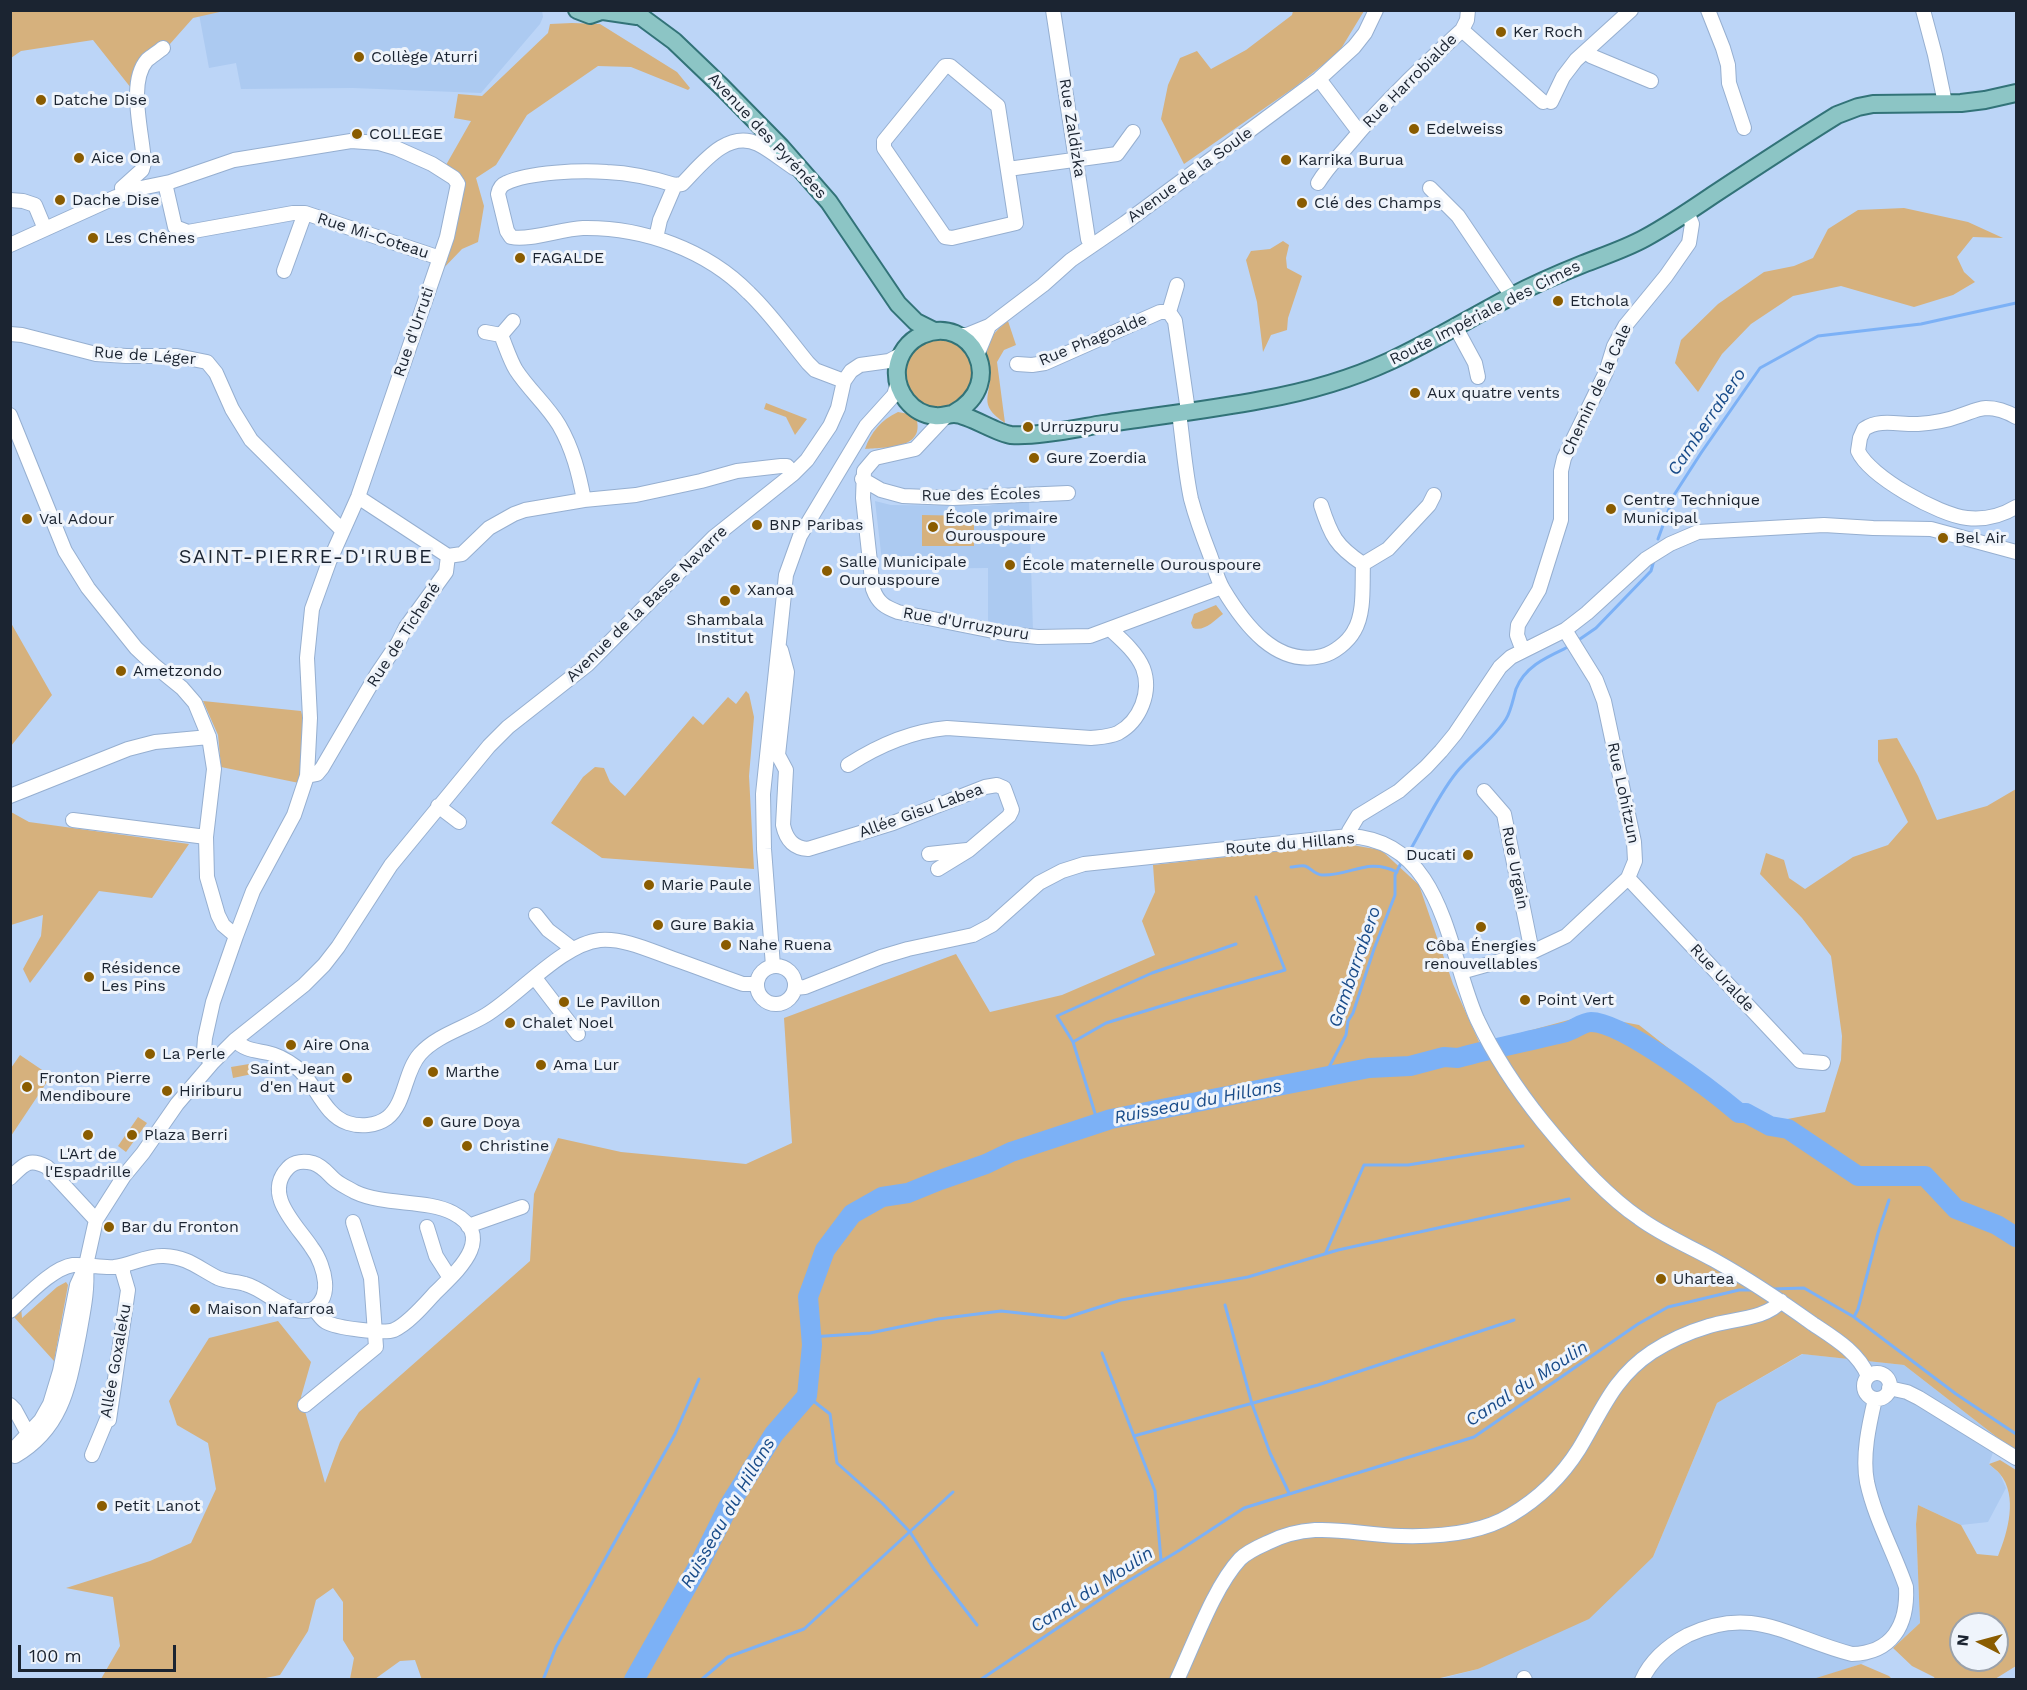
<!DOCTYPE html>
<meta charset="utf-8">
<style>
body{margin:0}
#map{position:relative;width:2027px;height:1690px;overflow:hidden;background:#bcd5f7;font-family:"Work Sans",sans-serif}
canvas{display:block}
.frame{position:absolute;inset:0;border:12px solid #1b2431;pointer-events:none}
.north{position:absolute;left:1949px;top:1612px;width:60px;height:60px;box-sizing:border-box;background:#eff4fb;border:2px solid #9aa1aa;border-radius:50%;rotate:276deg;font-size:16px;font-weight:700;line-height:24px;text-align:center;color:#1b2431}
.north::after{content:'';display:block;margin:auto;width:21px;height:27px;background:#8a5c00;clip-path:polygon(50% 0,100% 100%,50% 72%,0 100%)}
.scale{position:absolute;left:18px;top:1645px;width:158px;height:27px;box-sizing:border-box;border:3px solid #1b2431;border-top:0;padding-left:8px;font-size:18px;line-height:21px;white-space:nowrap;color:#1b2431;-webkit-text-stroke:4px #eff4fb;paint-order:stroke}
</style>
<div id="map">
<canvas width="2027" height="1690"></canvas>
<div class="frame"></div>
<div class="north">N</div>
<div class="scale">100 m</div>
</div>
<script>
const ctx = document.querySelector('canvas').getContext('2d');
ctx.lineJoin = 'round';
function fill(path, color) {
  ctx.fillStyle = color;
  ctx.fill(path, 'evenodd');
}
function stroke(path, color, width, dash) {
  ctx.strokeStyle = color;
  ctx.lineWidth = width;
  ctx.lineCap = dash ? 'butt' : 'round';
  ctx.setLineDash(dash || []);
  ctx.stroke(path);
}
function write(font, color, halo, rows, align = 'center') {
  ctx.font = font + ' "Work Sans",sans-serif';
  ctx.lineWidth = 6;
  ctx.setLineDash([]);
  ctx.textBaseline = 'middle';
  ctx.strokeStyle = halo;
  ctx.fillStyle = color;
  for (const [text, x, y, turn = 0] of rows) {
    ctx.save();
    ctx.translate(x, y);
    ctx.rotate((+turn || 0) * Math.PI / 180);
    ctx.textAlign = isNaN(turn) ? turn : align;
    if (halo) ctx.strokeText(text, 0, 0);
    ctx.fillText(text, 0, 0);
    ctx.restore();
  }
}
fill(new Path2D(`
 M218,10h324l1,7 -3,7 -59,69 -128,-5 -112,1 -5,-26 -27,5 -10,-54z
 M1029,500l4,131 -45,-5v-58l-105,1 -8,-68 16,4 97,1 14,-3z
 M1803,1354l101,11 94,73 -9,26 11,10 6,14 -18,34 -27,3 -43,-20 -2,19 4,99 -27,25 -32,16 -48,16h-377l42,-11 24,-12 151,-100 64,-154z`), '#accaf1');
fill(new Path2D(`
 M11,11h213l-31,7 -62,70 -38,-48 -72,11 -10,7z
 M1293,11h71l-25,41 -44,35 -111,77 -23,-45 7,-34 12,-27 17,-7 14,18 35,-19 46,-35z
 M572,23l28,1 77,48 13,16 -2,2 -57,-23 -33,-1 -71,49 -31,50 -20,13 8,28 -6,36 -16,7 -23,24 20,-78 -13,-30 25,-44 -17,-3 4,-24 24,2 66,-63 2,-9z
 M1904,208l64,14 35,16 -30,-1 -16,20 7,15 11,10 -22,13 -39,12 -73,-21 -48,10 -42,28 -29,30 -24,38 -23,-29 6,-23 37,-36 46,-32 30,-6 19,-8 15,-29 30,-19z
 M1283,241l6,4 -3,13 1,10 15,8 -14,42 -1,12 -16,5 -8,17 -6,-50 -11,-42 5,-9 19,-2z
 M1008,321l8,24 -12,5 -7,12 8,61c-29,-19 -13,-27 -15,-53 0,-5 -3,-10 -3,-14 -2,-15 10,-27 21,-35z
 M939,338l14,3 12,9 7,13 2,15 -15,25c-6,2 -16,7 -22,6 -32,-3 -44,-41 -20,-63 5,-4 15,-6 22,-8z
 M766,403l41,16 -12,16 -9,-18 -22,-8z
 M898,412l11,2 8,7c6,29 -33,26 -52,28 6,-17 16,-29 33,-37z
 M922,515l52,1v30h-52z
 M1216,605l7,9c-9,7 -19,18 -30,14l-2,-5 3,-9z
 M11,623l41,72 -41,51 -1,-42 2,-6 -2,-5z
 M746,691l3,3 5,23 -5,59 5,93 -152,-11 -51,-35 32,-46 12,-10 9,1 6,14 15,14 68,-80 10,9 25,-28 8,7z
 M203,701l98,10c6,19 2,52 -2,72l-78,-16 -3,-32z
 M1897,738l21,38 19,44 50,-14 29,-17v663l-112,-87 -102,-11 -85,49 -64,154 -64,62 -111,50 -42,10 -1014,1 -7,-20 -15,1 -25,18h-25l4,-21 -11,-18v-38l-10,-14 -17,12 -8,31 -28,44 -24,5 -155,-1 19,-33 -7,-49 -47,-9 84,-27 41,-18 25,-54 -8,-46 -31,-18 -8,-24 40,-63 69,-17 33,41 -10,35 24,86 15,-41 19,-30 171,-151 4,-67 24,-56 63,14 125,12 46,-21 -8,-125 172,-64 34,58 72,-17 93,-40 -13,-34 13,-29 -2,-27 193,-21 35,6 38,35 34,99 27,60 107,-29 52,10 80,63 27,25 36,7 43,-8 16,-52 1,-24 -11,-80 -29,-38 -42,-44 6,-21 18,7 5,18 16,11 48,-32 35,-12 20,-23 -30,-61v-21z
 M11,812l18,10 160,22 -37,54 -53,-7 -69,92 -7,-14 18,-33 2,-21 -32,10z
 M20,1055l31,21 -40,60v-68z
 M255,1063l2,10 -24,5 -2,-11z
 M138,1117l9,6 -21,29 -8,-6z
 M66,1282l2,3 -14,76 -40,-44 -1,-4 8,-6 1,11 35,-31z
 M2000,1460l16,10v196l-21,13h-60l-1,-2 -22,-11 -19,-18 27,-25 -4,-99 2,-19 43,20 16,29 21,2c10,-24 20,-60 2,-82 -3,-4 -8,-7 -11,-10zM1961,1624h36v36h-36z
 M1861,1664l28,12 3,3h-79z`), '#d6b17d');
stroke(new Path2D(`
 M1658,539l16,-44 27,-42 59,-85 58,-32 103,-12 95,-21
 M1580,639l16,-11 55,-57 3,-11
 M1409,852c16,-27 28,-55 47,-79 15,-19 37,-33 50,-54 5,-8 7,-20 10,-30 9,-23 31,-32 52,-42
 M1291,867c3,0 10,-2 14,-1 6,2 10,9 17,9 29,1 45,-18 75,-3
 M1073,1042l33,-19 88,-27 91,-26 -29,-73
 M1324,1077l22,-42 2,-14 5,-8 21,-64 21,-54v-20l6,-12
 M1098,1123l-25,-81 -16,-26 95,-43 84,-29
 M1326,1252l38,-87h44l115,-19
 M1773,1289l31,-1 50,29 102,77 60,40
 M1225,1305l27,99 18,49 19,40
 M1854,1317l4,-8 20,-76 11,-33
 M811,1337l59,-4 68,-14 63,-8 64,7 56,-18 127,-23 90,-27 231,-51
 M1102,1353l53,138 6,69
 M807,1396l23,18 7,49 45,40 28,29 24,37 43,56
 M1134,1436l184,-51 196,-65
 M543,1680l13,-33 119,-213 24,-55
 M701,1680l27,-23 76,-28 149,-137
 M980,1680l143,-96 57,-34 64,-42 230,-71 164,-113 30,-17 71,-17h15`), '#7cb1f6', 3);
stroke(new Path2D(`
 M634,1680l66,-117 28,-56 46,-73 33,-38 5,-51 -4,-48 17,-47 27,-36 30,-17 26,-4 32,-13 46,-16 25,-12 100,-33 258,-51 41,-2 34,-9 14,1c35,-10 72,-17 108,-26 8,-2 17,-10 25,-10 32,0 122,69 148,91h7l24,13 18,3 70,47h67l31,33 41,16 19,12`), '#7cb1f6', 20);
const minor = new Path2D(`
 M1053,10l35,229 4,6
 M1708,10l15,38 5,17 1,18 15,45
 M1923,10l12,45 10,48
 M1462,30l81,72
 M1586,51l5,5 60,25
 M945,66h5l48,40 18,117 -64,15 -7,-1 -61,-89v-7z
 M1319,79l40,53
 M1551,102l12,-25 13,-17 55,-50
 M1008,169l109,-15 16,-22
 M165,183l10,44 13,5 105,-19h12l135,45
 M1318,183c9,-15 21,-27 32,-40 34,-41 73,-77 112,-113l5,-10 1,-10
 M675,185l7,-1c19,-19 45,-55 76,-40 12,6 24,16 36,24
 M1430,188l28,28 54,80
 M123,194l-1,-6 20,-18 2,-7c-1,-28 -17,-80 3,-103 5,-4 11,-8 16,-12
 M10,200l13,1 12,4 10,24
 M656,238l4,-18 15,-35c-22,-7 -45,-12 -68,-13 -26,-2 -78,0 -101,11 -5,2 -7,6 -8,11l9,37 4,6c18,4 50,-8 72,-9 60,-1 124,22 166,65 22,21 40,47 59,70l7,7 29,11
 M10,245l106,-48 25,-9 29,-6 64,-22 117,-19 28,2 17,5 36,16 22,14 4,6 -11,53 -89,260 -29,65 -17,47 -5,49 3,60 -3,58
 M284,271l21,-58
 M1169,312l8,-27
 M1455,326l20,37 3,14
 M485,332l16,3 12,-14
 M10,334l12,1 74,19 30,2h51l30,6 9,11 16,36 19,31 91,90
 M501,335c5,12 9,25 15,35 13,20 31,35 43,55 14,24 20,49 25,75
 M958,335h9l22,-9 54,-41 28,-25 54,-37 194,-144 35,-32 11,-14 11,-23
 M977,355l12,-29
 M1017,364l15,1 13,-2 115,-51h9l6,9 13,90
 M1179,413c4,28 6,58 12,86 5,19 12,38 19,56 4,11 7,24 13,34 21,35 53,78 99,67 12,-3 26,-14 32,-25 11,-18 8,-46 9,-67l25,-15 41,-44 5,-10
 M10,415l55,136 23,37 48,60 19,18 27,22 13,15 14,34 5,32 -8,68 1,40 11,38 5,10 13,11
 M946,416l-31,33 -40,9 -11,13 -1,27 10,91c5,14 12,18 25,23l110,22 30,3 52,-1 132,-49
 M2016,417c-10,-6 -19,-9 -30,-9 -11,1 -17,5 -27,8 -13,5 -27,7 -41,8 -18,1 -38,-6 -54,5l-4,9 -2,13c12,26 81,64 109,67 18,2 34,-2 49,-11
 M862,479l19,11 22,6 50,2 115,-5
 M358,497l90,59
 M1321,505c10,31 15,41 42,59
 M781,650l6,22 -9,83 8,15 -3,55c3,14 10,23 25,24l85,-26 92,-36 12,-2 7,3 8,22 -3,6 -40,34 -31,19
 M1523,651l-6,-16 1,-10 21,-35 22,-70v-49l3,-13 42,-86 8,-26 11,-20 41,-50 23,-33 3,-19 -5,-12
 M848,765c28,-18 64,-34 99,-37l144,10c9,-1 18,-1 27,-5 22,-12 34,-41 25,-65 -6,-15 -21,-28 -33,-39
 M1484,791l20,23 28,138
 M10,796l118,-47 27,-7 54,-5
 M438,806l21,16
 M73,820l133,17
 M1349,836v-5l9,-15 41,-25 27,-24 15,-16 14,-17 45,-67 11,-10 54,-27 22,-17 59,-54 24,-15 28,-12 126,-7 49,3 58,1 85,23
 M929,854l38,-4
 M1628,878l172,183 23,2
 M536,915l12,15 25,19
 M773,966l-9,-117 -1,-55 23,-219 14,-39 66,-110 28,-31 4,-12
 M757 985a19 19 0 1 1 38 0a19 19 0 1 1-38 0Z
 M1461,972l71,-20 34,-16 62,-58 7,-17 -1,-19 -30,-141 -8,-21 -31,-50
 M535,978l43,56
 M795,988l10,-1 76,-30 27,-8 65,-14 19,-10 47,-42 23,-12 22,-7 265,-28c95,5 98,115 128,183 17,36 41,72 66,103 26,32 62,73 96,96 23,17 50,28 75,42 34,19 67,41 99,64 21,14 45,28 55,52
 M235,1040c9,10 19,10 33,13 10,2 20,8 28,14 20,15 27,48 52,56 12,4 28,3 39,-5 19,-15 17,-46 33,-64 17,-19 45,-26 66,-39 33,-20 76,-71 114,-75 25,-2 51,11 74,19 23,8 46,17 69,25h14
 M213,1062l-6,-5 -3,-6 1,-13 8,-36 23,-66 17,-45 41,-76 13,-39 10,-2 5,-6 55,-94 21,-31 8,-16 40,-55 2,-16 14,-2 27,-26 25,-14 11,-4 59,-10 52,-5 65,-14 36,-10 44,-5h6l6,8
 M10,1178c14,-13 18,-21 37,-11l49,53
 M468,1226l54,-19
 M427,1227l9,29 14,22
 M10,1311c16,-14 42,-43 63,-46 14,-1 28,3 41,2 17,-2 33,-12 50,-11 24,1 34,12 54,22 9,4 18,3 27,6 15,4 27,16 41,22 10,5 21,8 30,1 8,-7 10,-15 9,-25 -1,-11 -6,-25 -13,-34 -14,-22 -50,-53 -24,-80 6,-7 17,-7 25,-5 10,3 15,11 22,17 6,5 13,8 20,12 30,14 71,7 98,21 45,24 3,59 -18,80 -10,11 -27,31 -41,37 -10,4 -58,-2 -68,-8 -5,-3 -8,-9 -12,-13
 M1864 1386a13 13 0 1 1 26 0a13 13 0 1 1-26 0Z
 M1889,1388l18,4 12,6 97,60
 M10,1405l5,5 12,22 11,1
 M305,1405l71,-58 -5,-69 -18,-56
 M10,1453l31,-33 9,-16 10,-33 17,-86 9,-20 10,-45 28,-44 19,-23 34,-49 36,-42 22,-22 69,-55 20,-20 14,-18 53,-82 98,-119 19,-19 79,-62 127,-128 79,-63 14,-14 23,-34 8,-18 6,-27 7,-10 9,-6 29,-4 13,-7
 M92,1455l15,-36 2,1 19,-130 -5,-17v-7
 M15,1456c48,-28 54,-71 64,-121 4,-23 9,-45 7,-68
 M1524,1678l1,2
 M1177,1680c17,-36 37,-93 63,-121 7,-7 18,-12 27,-16 48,-24 84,-8 134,-7 36,1 79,-2 110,-21 27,-16 51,-39 68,-66 23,-38 34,-71 73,-97 17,-11 37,-20 57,-26 22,-7 58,-7 72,-25
 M1642,1680c9,-20 27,-35 46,-45 66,-31 101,3 164,19 40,-1 56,-29 54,-67 -12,-35 -31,-68 -39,-105 -5,-26 2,-57 8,-83`);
const major = new Path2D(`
 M577,10l13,5 14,-5
 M632,10l42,31 48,46 59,60 48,55 69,102 18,18 18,9
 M603,11l34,5
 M954,413c55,-30 16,-100 -32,-78 -14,6 -23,19 -25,34 -2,23 15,45 38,47 7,1 13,-2 19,-2 14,0 42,19 57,21 24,2 67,-7 92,-11 52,-8 106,-14 158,-24 45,-8 88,-20 129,-39 41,-19 80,-43 120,-64 23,-12 48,-23 73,-33 20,-8 42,-15 62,-26 24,-13 46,-28 68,-43 41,-27 82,-54 124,-80l21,-8 15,-3 88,-1 24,-3 31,-7`);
stroke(minor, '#96afd0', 16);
stroke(major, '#327378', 20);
stroke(minor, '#fff', 14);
stroke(major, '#8cc5c5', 16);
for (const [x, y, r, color] of [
 [1501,32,6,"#8a5c00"],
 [359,57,6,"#8a5c00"],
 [41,100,6,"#8a5c00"],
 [1414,129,6,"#8a5c00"],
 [357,134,6,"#8a5c00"],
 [79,158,6,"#8a5c00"],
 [1286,160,6,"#8a5c00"],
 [60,200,6,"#8a5c00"],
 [1302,203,6,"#8a5c00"],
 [93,238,6,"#8a5c00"],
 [520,258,6,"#8a5c00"],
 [1558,301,6,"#8a5c00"],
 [1415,393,6,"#8a5c00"],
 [1028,427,6,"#8a5c00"],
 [1034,458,6,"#8a5c00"],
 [1611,509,6,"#8a5c00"],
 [27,519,6,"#8a5c00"],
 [757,525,6,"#8a5c00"],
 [933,527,6,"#8a5c00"],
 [1943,538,6,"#8a5c00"],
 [1010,565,6,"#8a5c00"],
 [827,571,6,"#8a5c00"],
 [735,590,6,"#8a5c00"],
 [725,601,6,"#8a5c00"],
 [121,671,6,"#8a5c00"],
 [1468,855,6,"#8a5c00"],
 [649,885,6,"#8a5c00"],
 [658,925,6,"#8a5c00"],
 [1481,927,6,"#8a5c00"],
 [726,945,6,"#8a5c00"],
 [89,977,6,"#8a5c00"],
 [1525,1000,6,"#8a5c00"],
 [564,1002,6,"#8a5c00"],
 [510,1023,6,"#8a5c00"],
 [291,1045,6,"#8a5c00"],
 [150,1054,6,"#8a5c00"],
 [541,1065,6,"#8a5c00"],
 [433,1072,6,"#8a5c00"],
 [347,1078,6,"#8a5c00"],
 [27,1087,6,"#8a5c00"],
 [167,1091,6,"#8a5c00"],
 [428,1122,6,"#8a5c00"],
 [88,1135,6,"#8a5c00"],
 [132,1135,6,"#8a5c00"],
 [467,1146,6,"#8a5c00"],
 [109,1227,6,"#8a5c00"],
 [1661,1279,6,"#8a5c00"],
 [195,1309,6,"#8a5c00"],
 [102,1506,6,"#8a5c00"]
]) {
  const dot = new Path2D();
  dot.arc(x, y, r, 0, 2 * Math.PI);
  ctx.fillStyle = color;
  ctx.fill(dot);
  stroke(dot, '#eff4fb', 2);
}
write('16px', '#1b2431', '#eff4fb', [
 ["Ker Roch",1513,32],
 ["Collège Aturri",371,57],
 ["Datche Dise",53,100],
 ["Edelweiss",1426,129],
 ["COLLEGE",369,134],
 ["Aice Ona",91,158],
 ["Karrika Burua",1298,160],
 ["Dache Dise",72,200],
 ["Clé des Champs",1314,203],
 ["Les Chênes",105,238],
 ["FAGALDE",532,258],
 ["Etchola",1570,301],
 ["Aux quatre vents",1427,393],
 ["Urruzpuru",1040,427],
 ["Gure Zoerdia",1046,458],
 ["Centre Technique",1623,500],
 ["Municipal",1623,518],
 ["École primaire",945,518],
 ["Ourouspoure",945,536],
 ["Val Adour",39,519],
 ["BNP Paribas",769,525],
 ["Bel Air",1955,538],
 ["Salle Municipale",839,562],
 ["Ourouspoure",839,580],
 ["École maternelle Ourouspoure",1022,565],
 ["Xanoa",747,590],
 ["Shambala",725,620,"center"],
 ["Institut",725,638,"center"],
 ["Ametzondo",133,671],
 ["Ducati",1456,855,"right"],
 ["Marie Paule",661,885],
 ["Gure Bakia",670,925],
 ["Nahe Ruena",738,945],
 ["Côba Énergies",1481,946,"center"],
 ["renouvellables",1481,964,"center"],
 ["Résidence",101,968],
 ["Les Pins",101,986],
 ["Point Vert",1537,1000],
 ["Le Pavillon",576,1002],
 ["Chalet Noel",522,1023],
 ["Aire Ona",303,1045],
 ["La Perle",162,1054],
 ["Ama Lur",553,1065],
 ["Saint-Jean",335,1069,"right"],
 ["d'en Haut",335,1087,"right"],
 ["Marthe",445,1072],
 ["Fronton Pierre",39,1078],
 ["Mendiboure",39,1096],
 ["Hiriburu",179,1091],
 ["Gure Doya",440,1122],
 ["Plaza Berri",144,1135],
 ["Christine",479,1146],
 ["L'Art de",88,1154,"center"],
 ["l'Espadrille",88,1172,"center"],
 ["Bar du Fronton",121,1227],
 ["Uhartea",1673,1279],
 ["Maison Nafarroa",207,1309],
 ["Petit Lanot",114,1506]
], 'left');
write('16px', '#1b2431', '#eff4fb', [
 ["Rue Harrobialde",1410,81,-45],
 ["Rue Zaldizka",1072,128,81],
 ["Avenue des Pyrénées",767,136,47],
 ["Avenue de la Soule",1190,175,-36],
 ["Rue Mi-Coteau",373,236,18],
 ["Route Impériale des Cimes",1485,313,-27],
 ["Rue d'Urruti",414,332,-71],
 ["Rue Phagoalde",1093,340,-22],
 ["Rue de Léger",145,356,4],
 ["Chemin de la Cale",1597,390,-65],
 ["Rue des Écoles",981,495,-1],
 ["Avenue de la Basse Navarre",647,604,-44],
 ["Rue d'Urruzpuru",966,624,10],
 ["Rue de Tichené",404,635,-57],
 ["Rue Lohitzun",1623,793,78],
 ["Allée Gisu Labea",921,811,-20],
 ["Route du Hillans",1290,844,-5],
 ["Rue Urgain",1515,868,79],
 ["Rue Uralde",1722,978,47],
 ["Allée Goxaleku",116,1361,-80]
]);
write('italic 18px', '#184b89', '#eff4fb', [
 ["Camberrabero",1707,422,-56],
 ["Gambarrabero",1355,967,-71],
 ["Ruisseau du Hillans",1198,1102,-11],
 ["Canal du Moulin",1527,1384,-33],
 ["Ruisseau du Hillans",728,1513,-60],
 ["Canal du Moulin",1092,1590,-33]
]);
ctx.letterSpacing = '1.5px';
write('20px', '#1b2431', '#eff4fb', [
 ["SAINT-PIERRE-D'IRUBE",306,557]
]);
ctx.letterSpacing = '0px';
</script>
